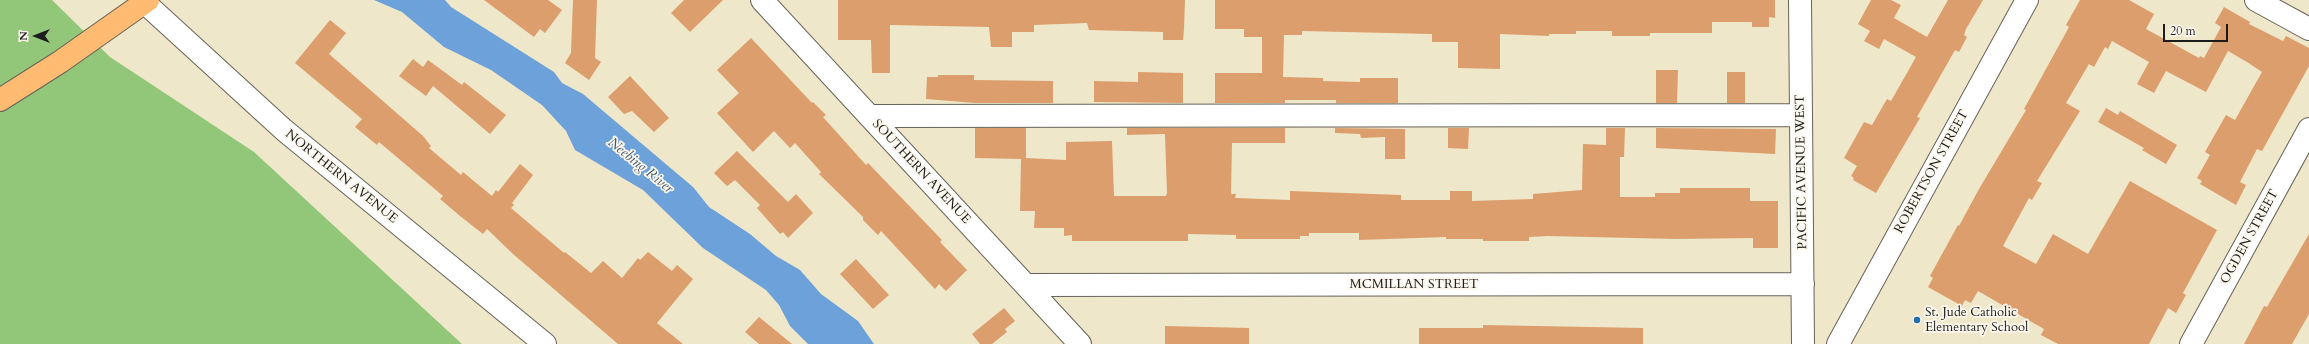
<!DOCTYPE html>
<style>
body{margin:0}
#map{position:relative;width:2309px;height:344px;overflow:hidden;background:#eee7ca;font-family:Cardo,serif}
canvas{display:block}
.north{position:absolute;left:16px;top:16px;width:40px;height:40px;-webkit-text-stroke:3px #fbf7ec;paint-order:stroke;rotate:270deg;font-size:11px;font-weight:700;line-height:16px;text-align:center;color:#1c1c1c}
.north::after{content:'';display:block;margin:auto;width:14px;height:18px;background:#1c1c1c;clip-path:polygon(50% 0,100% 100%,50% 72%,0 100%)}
.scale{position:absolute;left:2163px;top:24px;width:65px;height:18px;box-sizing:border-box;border:2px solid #1c1c1c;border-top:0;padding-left:5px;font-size:12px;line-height:14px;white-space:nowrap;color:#1c1c1c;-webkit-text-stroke:3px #fbf7ec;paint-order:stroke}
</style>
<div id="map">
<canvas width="2309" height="344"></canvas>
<div class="north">N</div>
<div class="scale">20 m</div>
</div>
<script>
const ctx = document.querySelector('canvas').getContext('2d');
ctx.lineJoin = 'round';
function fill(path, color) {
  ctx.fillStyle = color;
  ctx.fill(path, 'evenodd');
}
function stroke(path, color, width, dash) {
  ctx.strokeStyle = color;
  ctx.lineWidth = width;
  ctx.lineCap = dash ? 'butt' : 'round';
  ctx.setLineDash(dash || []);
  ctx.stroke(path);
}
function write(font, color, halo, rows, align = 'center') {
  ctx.font = font + ' Cardo,serif';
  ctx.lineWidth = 3.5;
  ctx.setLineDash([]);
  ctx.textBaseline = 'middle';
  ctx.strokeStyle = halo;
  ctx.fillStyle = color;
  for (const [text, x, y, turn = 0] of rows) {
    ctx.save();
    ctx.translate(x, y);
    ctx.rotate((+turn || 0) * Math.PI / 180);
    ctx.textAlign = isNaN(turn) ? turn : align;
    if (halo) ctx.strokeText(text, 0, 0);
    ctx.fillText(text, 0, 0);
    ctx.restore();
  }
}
fill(new Path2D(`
 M0,0h52l58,57 144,95 208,192h-462z`), '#92c779');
fill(new Path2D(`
 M374,0h71l6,7 103,65 8,11 21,11 110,93 16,20 41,27 26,22 24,14 21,24 37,27 16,23h-66l-18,-18 -11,-21 -13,-15 -63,-42 -60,-58 -68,-40 -9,-19 -24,-26 -51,-35 -47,-23 -42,-35z`), '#6da1d9');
fill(new Path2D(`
 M484,0h64l14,10 -17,23 -5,-4 -6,8z
 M573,0h24l-2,58 6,4 -12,18 -24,-17 6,-10z
 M684,0h39l-33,32 -19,-19z
 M838,0h347l-1,29 -1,11h-20v-8l-74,-2 -2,-7 -53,2v7h-22v15h-21l-2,-20 -99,-2v48h-18l-1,-33h-33z
 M1215,0h560v18l-6,-1v10h-17v-5h-40v11h-62v3h-38v-5h-36v3h-27v2l-49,-2v35l-42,-1v-26h-26v-8l-130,-3v4h-18l-1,42 40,1v3l37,1v-4h38v25h-62v-3h-51v3h-70v-30h47v-36h-18v-8h-29z
 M1871,0h20l10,5 -7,13 33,19 21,-37h35l-17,29 -2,6 3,2 -8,15 -4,-2 -38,67 3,1 -44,75 -23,-13 1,-2 -3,-2 6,-10 -13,-8 20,-36 8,3 15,-26 4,2 25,-44 -32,-18 -5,10 -15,-8 6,-10 -12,-7z
 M2080,0h49l25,14 -8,15 53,29 1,-2 4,2 17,-31 -6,-4 9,-16 26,15 -1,2 34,17 3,-5 23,12v18l-47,85 -5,-2 -17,33 6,3 -10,20 -36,-21 2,-3 -5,-3 13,-23 -5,-3 21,-37 9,5 27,-48 -15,-10 -19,-11 -22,41 -40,-21 -12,22 -17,-9 12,-22 -37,-21 -4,8 -3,-2 -11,20 -5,-3 -23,39 14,8 -43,70 5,2 -10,17 -3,-2 -26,48 33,18 17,-30 35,20 42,-73 87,49 -34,63 3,2 -10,18 -8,-5 -19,36h-91l-17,-9 3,-6 -66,-38 -7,12 -6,-3 -3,6 -34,-19 5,-9 -3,-2 28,-51 1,1 20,-37 47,-79 -2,-1 45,-82 -3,-2z
 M330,20l16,13 -17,21 94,82 8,10 -2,2 32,27 2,-3 29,24 4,-6 2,2 22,-28 13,11 -21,28 2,2 -3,3 53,45 1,-1 26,21 12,-12 19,17 16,-20 2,2 8,-8 24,19 5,-6 16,14 -36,44 26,21h-65l-105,-90 -26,-25 -4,5 -23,-18 -20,-17 3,-3 -64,-54 -2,3 -22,-18 7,-8 -67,-56z
 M751,38l61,65 1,-1 13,13 -3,2 43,48 2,-2 74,77 -2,2 27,28 -21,21 -7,-7 -4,5 -54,-58 -3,4 -15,-15v-3l-44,-43 2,-2 -26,-29 -5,5 -16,-17 -21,21 -36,-39 22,-20 -22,-23z
 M413,59l10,8 5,-7 34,25 2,-3 42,33 -16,19 -57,-48 -7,10 -27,-20z
 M1656,70h22l-1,33h-21z
 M1138,72l45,1v30l-89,-1v-21l44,1z
 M1727,72h18v31h-18z
 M938,75h36v5l79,1v22h-78l-49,-4 1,-22h11z
 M630,76l39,42 -15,14 -22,-21 -8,3 -16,-17z
 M2106,108l12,7 2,-4 57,34 -11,19 -24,-14 2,-2 -46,-26z
 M975,128h51v30l40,2v-18l46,-1 2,55h52l1,-3 -2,-59 -38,1v-7h158v15h-53l-1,51h5l-1,4 55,2v-9l111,4v5h49v-9h22v10l61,-2v-5l49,-4 1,-46 23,1v-17h19l-1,29h-4v40h35v-4h25v-5h70v13h28v47h-25v-10l-77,1 -128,-3 -19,1v4h-46v-2h-37v-2l-87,3v-7h-50v3h-9v3h-64v-4l-48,-1v7h-116v-6l-8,1v-8h-30l1,-17h-15l1,-52 -46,-1z
 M1335,128l70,1v30h-20v-22l-24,1 -1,-4 -25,-1z
 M1448,128h21l-1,21 -20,-1z
 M1656,128l120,1 -1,25 -119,-6z
 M737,151l51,51 8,-8 17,19 -25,25 -5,-6 -3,2 -23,-26 3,-3 -25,-25 -8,6 -13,-13z
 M2309,234v80l-17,30h-48l20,-38 3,1z
 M856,259l33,36 -16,14 -33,-35z
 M1004,308l11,13 -10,8 2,3 -15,12h-12l-8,-10z
 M759,317l33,27h-33l-14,-12z
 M1483,325l160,3v16h-224v-16h64z
 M1165,326l84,2v16h-84z`), '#dc9e6c');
const minor = new Path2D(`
 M762,0l318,344
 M1800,0l3,344
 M2256,0l53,29
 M145,3l139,127 261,214
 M869,116l932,-1
 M1026,285l777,-1
 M1838,344l189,-344
 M2191,344l118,-215`);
const major = new Path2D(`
 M0,100l60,-38 88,-62`);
stroke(minor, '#666359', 24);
stroke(major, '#666359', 24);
stroke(minor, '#fff', 22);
stroke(major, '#ffbb71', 22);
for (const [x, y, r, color] of [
 [1917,320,4,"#1f6fb2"]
]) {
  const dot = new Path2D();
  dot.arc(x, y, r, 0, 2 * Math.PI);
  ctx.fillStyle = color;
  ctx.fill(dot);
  stroke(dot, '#fbf7ec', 1.5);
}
write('13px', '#1c1c1c', '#fbf7ec', [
 ["SOUTHERN AVENUE",921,172,47],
 ["PACIFIC AVENUE WEST",1802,172,-91],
 ["ROBERTSON STREET",1932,172,-61],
 ["NORTHERN AVENUE",341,177,39],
 ["OGDEN STREET",2250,237,-61],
 ["MCMILLAN STREET",1414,285]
]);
write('13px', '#1c1c1c', '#fbf7ec', [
 ["St. Jude Catholic",1925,313],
 ["Elementary School",1925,328]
], 'left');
write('italic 14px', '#405871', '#fbf7ec', [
 ["Neebing River",640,166,39]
]);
</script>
